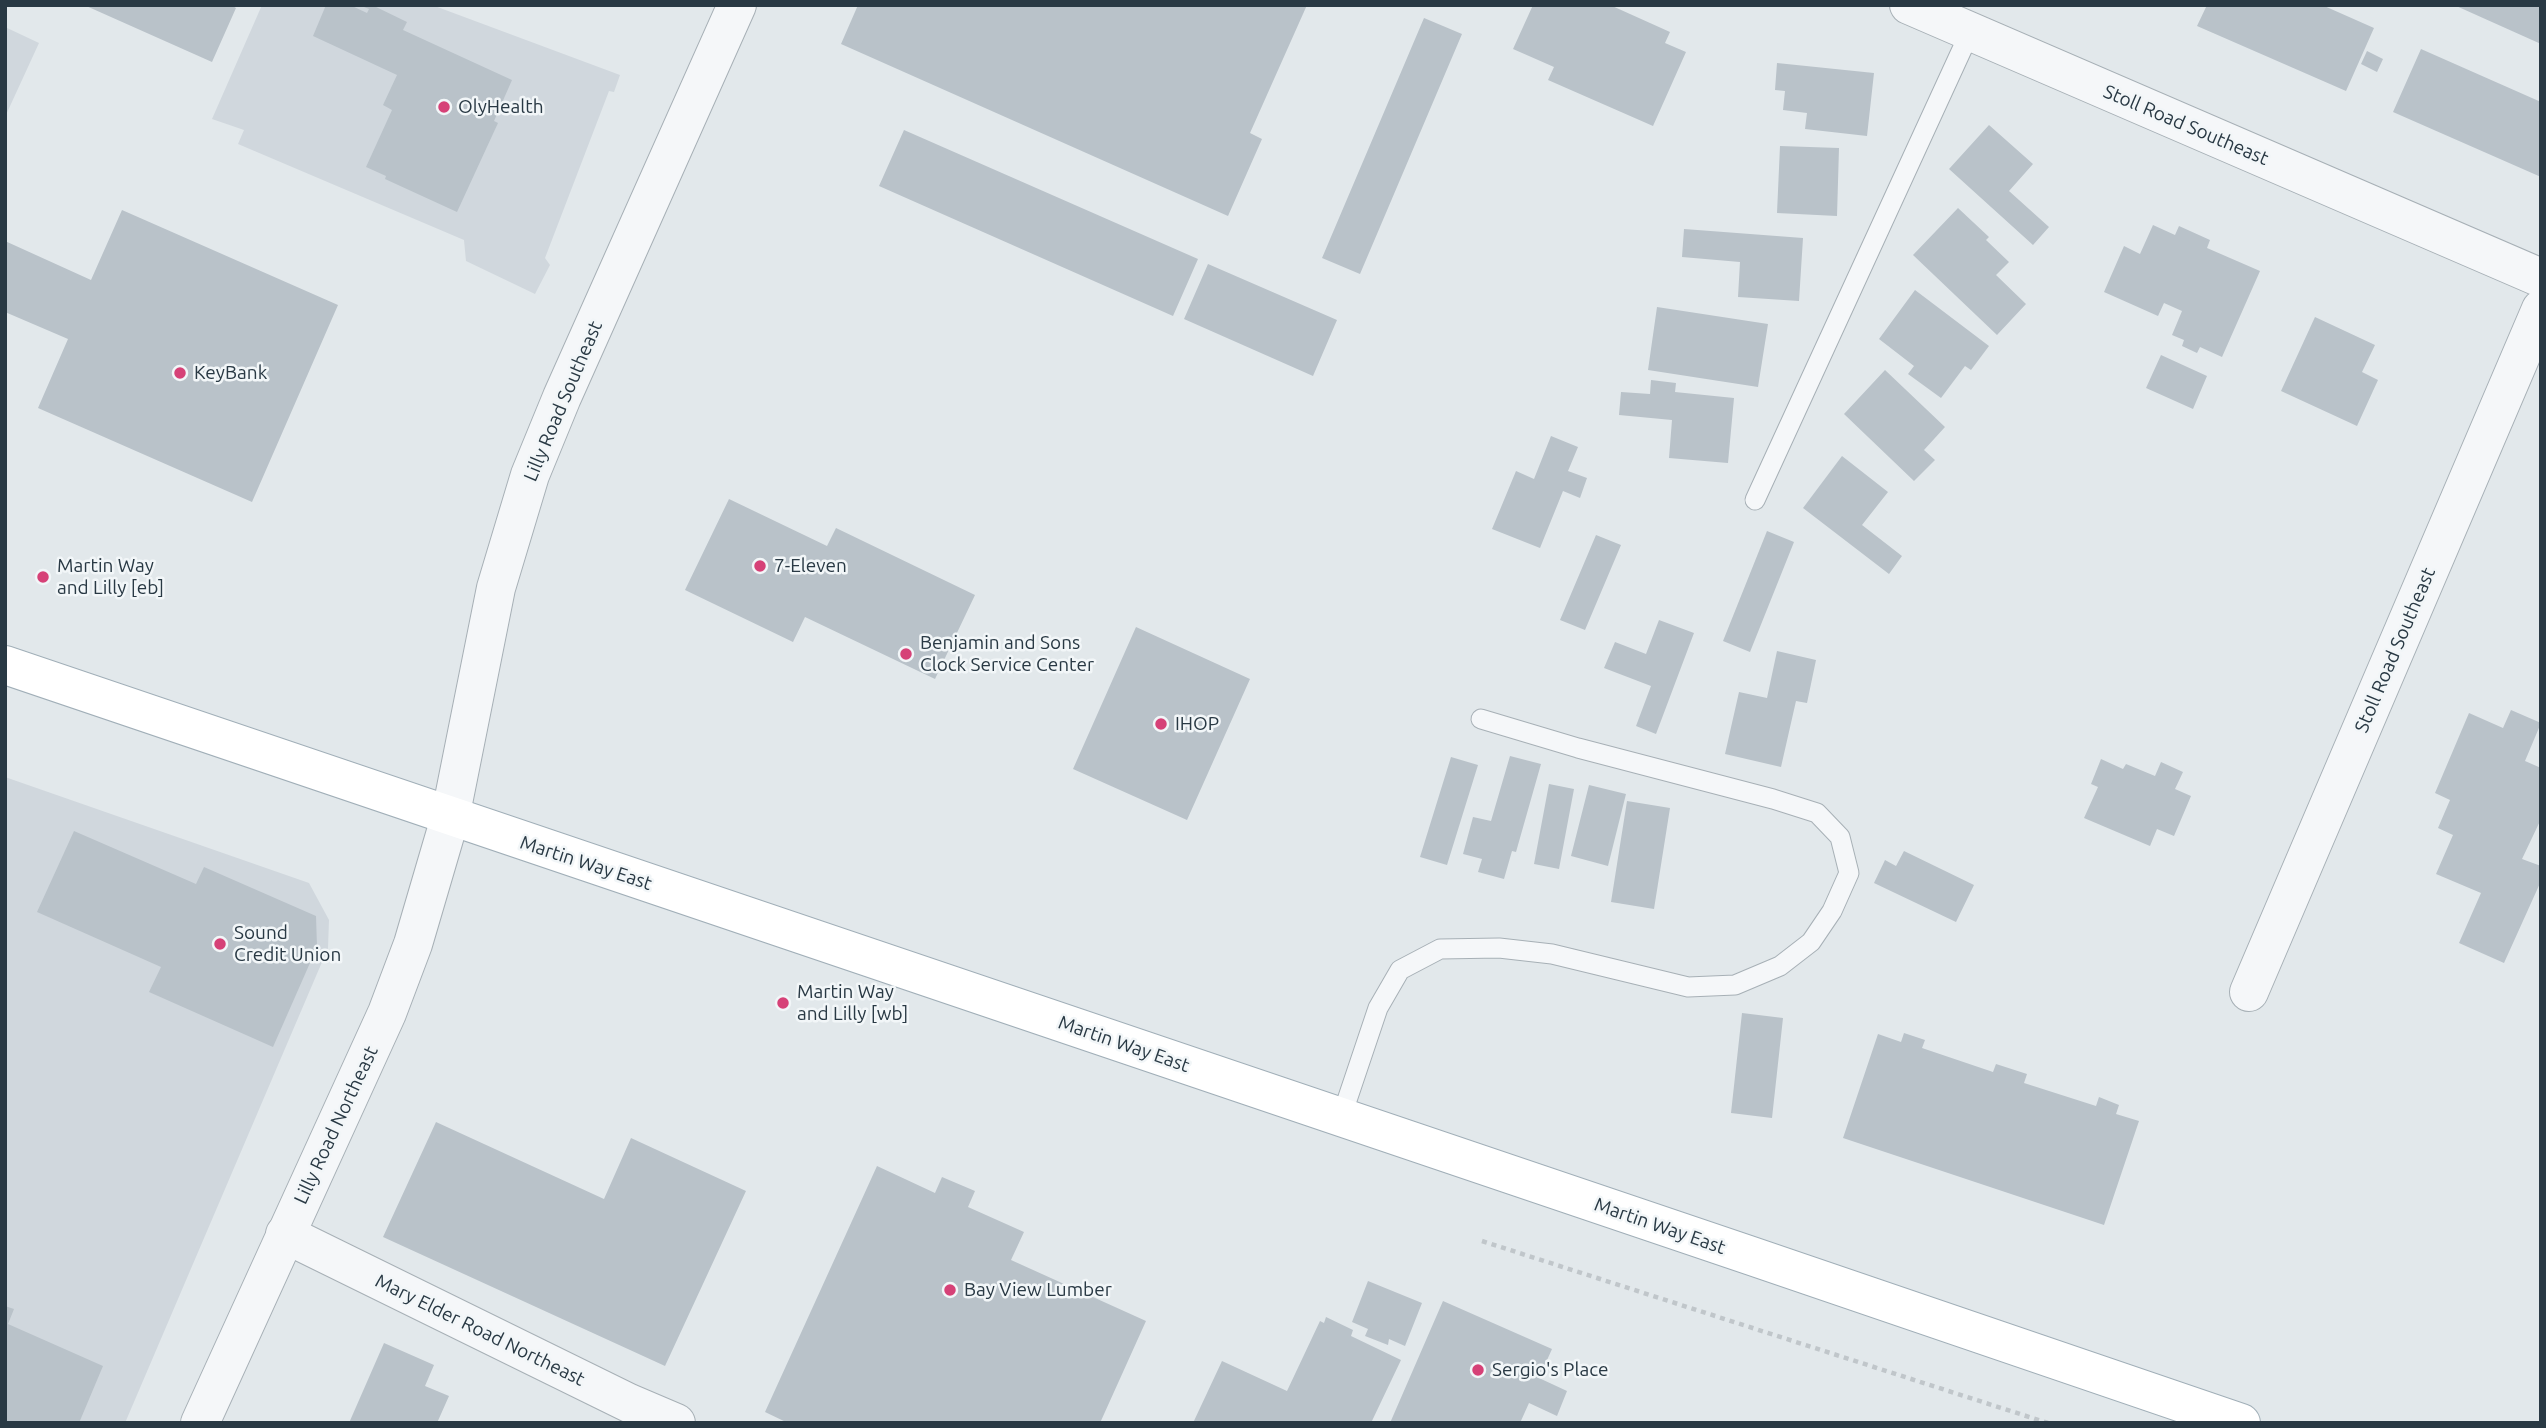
<!DOCTYPE html>
<style>
body{margin:0}
#map{position:relative;width:2546px;height:1428px;overflow:hidden;background:#e2e8eb;font-family:Ubuntu,sans-serif}
canvas{display:block}
.frame{position:absolute;inset:0;border:7px solid #293944;pointer-events:none}
</style>
<div id="map">
<canvas width="2546" height="1428"></canvas>
<div class="frame"></div>
</div>
<script>
const ctx = document.querySelector('canvas').getContext('2d');
ctx.lineJoin = 'round';
function fill(path, color) {
  ctx.fillStyle = color;
  ctx.fill(path, 'evenodd');
}
function stroke(path, color, width, dash) {
  ctx.strokeStyle = color;
  ctx.lineWidth = width;
  ctx.lineCap = dash ? 'butt' : 'round';
  ctx.setLineDash(dash || []);
  ctx.stroke(path);
}
function write(font, color, halo, rows, align = 'center') {
  ctx.font = font + ' Ubuntu,sans-serif';
  ctx.lineWidth = 5;
  ctx.setLineDash([]);
  ctx.textBaseline = 'middle';
  ctx.strokeStyle = halo;
  ctx.fillStyle = color;
  for (const [text, x, y, turn = 0] of rows) {
    ctx.save();
    ctx.translate(x, y);
    ctx.rotate((+turn || 0) * Math.PI / 180);
    ctx.textAlign = isNaN(turn) ? turn : align;
    if (halo) ctx.strokeText(text, 0, 0);
    ctx.fillText(text, 0, 0);
    ctx.restore();
  }
}
fill(new Path2D(`
 M262,5h170l188,70 -6,17 -5,-1 -64,167 5,7 -15,29 -69,-33 -2,-21 -226,-96 6,-14 -32,-11z
 M5,27l34,16 -34,74z
 M5,777l304,106 20,37 -1,28 -203,475h-120z`), '#d0d7dd');
fill(new Path2D(`
 M84,5h147l5,3 -24,54z
 M326,5h24l17,8 2,-4 -10,-4h13l35,17 -4,8 109,50 -18,41 4,2 -41,89 -72,-33 1,-3 -20,-9 26,-57 -9,-5 14,-30 -84,-39z
 M858,5h449l-57,128 12,6 -34,77 -387,-172z
 M1533,5h77l60,27 -5,11 21,9 -33,74 -105,-46 6,-13 -41,-18z
 M2207,5h115l52,23 -28,63 -149,-65z
 M2454,5h87v39z
 M1424,18l38,16 -102,240 -38,-16z
 M2421,49l120,53v75l-148,-65z
 M2367,51l16,8 -6,13 -16,-8z
 M1777,63l97,10 -7,63 -62,-7 2,-16 -24,-3 2,-19 -10,-1z
 M1989,125l44,39 -24,27 40,36 -16,18 -84,-76z
 M904,130l294,129 -25,57 -294,-130z
 M1780,146l59,2 -2,68 -60,-3z
 M1958,208l31,29 -3,3 23,22 -13,13 30,29 -29,31 -84,-80z
 M122,210l216,95 -86,197 -214,-94 30,-69 -63,-27v-71l86,39z
 M2153,225l22,10 4,-9 31,14 -3,8 53,23 -38,86 -22,-10 -3,6 -15,-7 2,-6 -12,-5 10,-24 -18,-8 -6,13 -54,-24 20,-46 16,8z
 M1684,229l119,9 -4,63 -61,-4 2,-35 -58,-5z
 M1208,264l129,56 -24,56 -129,-57z
 M1915,290l74,56 -18,24 -6,-4 -24,32 -33,-24 6,-8 -35,-27z
 M1657,307l111,17 -10,63 -110,-17z
 M2315,317l60,28 -13,27 16,8 -21,46 -76,-35z
 M2161,355l46,21 -14,33 -47,-21z
 M1885,370l60,57 -21,23 11,10 -21,21 -70,-67z
 M1651,380l25,3 -1,9 59,6 -6,65 -59,-5 3,-38 -53,-5 2,-23 29,2z
 M1551,436l27,11 -10,24 19,7 -7,20 -17,-7 -23,57 -48,-19 24,-58 18,8z
 M1842,456l46,36 -26,33 40,31 -13,18 -86,-66z
 M729,499l98,47 9,-18 139,67 -40,84 -130,-62 -12,25 -108,-52z
 M1767,531l27,11 -44,110 -27,-11z
 M1596,535l25,10 -36,85 -25,-10z
 M1659,620l35,13 -38,101 -20,-8 15,-40 -47,-18 11,-26 31,12z
 M1136,627l114,52 -63,141 -114,-51z
 M1777,651l39,9 -9,43 -11,-2 -15,66 -56,-13 14,-62 28,6z
 M2511,710l30,13 -16,38 16,7v51l-19,40 19,7v15l-37,82 -45,-20 22,-50 -45,-19 17,-39 -15,-7 12,-28 -15,-7 34,-80 34,15z
 M1510,756l31,8 -25,88 -4,-1 -8,28 -26,-7 4,-13 -19,-5 10,-37 18,4z
 M1451,757l27,8 -31,100 -27,-8z
 M2101,759l22,10 3,-5 29,12 6,-14 22,10 -8,17 16,7 -17,40 -17,-7 -7,17 -66,-28 14,-31 -7,-3z
 M1549,784l25,5 -15,80 -25,-5z
 M1589,785l37,9 -18,72 -37,-10z
 M1627,801l43,7 -16,101 -43,-7z
 M74,831l122,53 8,-17 112,49 1,31 -44,100 -124,-55 12,-25 -124,-55z
 M1904,851l70,34 -18,37 -82,-39 11,-23 11,6z
 M1742,1013l41,5 -11,100 -41,-5z
 M1904,1033l21,7 -3,8 71,24 3,-8 31,10 -3,9 72,23 3,-9 20,8 -3,9 23,7 -35,104 -261,-87 35,-104 23,8z
 M436,1122l168,77 27,-61 115,53 -81,175 -282,-129z
 M877,1166l58,27 7,-16 33,14 -7,16 56,25 -13,28 135,61 -46,102h-312l-23,-11z
 M1368,1281l54,22 -17,43 -16,-7 -1,6 -23,-9 3,-7 -16,-7z
 M1443,1301l109,48 -13,29 28,13 -10,25 -28,-13 -9,20h-130z
 M5,1306l9,3 -6,15 95,42 -24,57h-74z
 M1326,1317l27,13 -2,6 50,24 -30,63h-178l29,-62 65,30 33,-70 4,2z
 M384,1343l50,22 -9,21 24,10 -12,27h-88z`), '#b9c2c9');
const service = new Path2D(`
 M1755,500l215,-468
 M1341,1118l37,-110 22,-38 40,-21 59,-1 53,6 136,33 47,-2 45,-19 31,-24 21,-31 17,-38 -9,-36 -23,-24 -44,-14 -195,-51 -97,-29`);
const minor = new Path2D(`
 M1909,5l632,273
 M2249,992l292,-683
 M285,1234l344,169 47,20`);
const tertiary = new Path2D(`
 M200,1423l187,-410 26,-69 37,-126 46,-230 34,-113 32,-78 175,-392`);
const primary = new Path2D(`
 M5,665c745,256 1492,502 2236,758`);
stroke(service, '#a7b0b6', 21);
stroke(minor, '#a7b0b6', 40);
stroke(tertiary, '#a7b0b6', 40);
stroke(primary, '#a1afb8', 40);
stroke(new Path2D(`
 M1482,1241l566,182`), '#c0c6ca', 4.5, [5, 5]);
stroke(service, '#f5f7f9', 19);
stroke(minor, '#f5f7f9', 38);
stroke(tertiary, '#f5f7f9', 38);
stroke(primary, '#fff', 38);
for (const [x, y, r, color] of [
 [444,107,7,"#d64177"],
 [180,373,7,"#d64177"],
 [760,566,7,"#d64177"],
 [43,577,7,"#d64177"],
 [906,654,7,"#d64177"],
 [1161,724,7,"#d64177"],
 [220,944,7,"#d64177"],
 [783,1003,7,"#d64177"],
 [950,1290,7,"#d64177"],
 [1478,1370,7,"#d64177"]
]) {
  const dot = new Path2D();
  dot.arc(x, y, r, 0, 2 * Math.PI);
  ctx.fillStyle = color;
  ctx.fill(dot);
  stroke(dot, '#f2f6f8', 2.5);
}
write('19px', '#293944', '#f2f6f8', [
 ["OlyHealth",458,107],
 ["KeyBank",194,373],
 ["Martin Way",57,566],
 ["and Lilly [eb]",57,588],
 ["7-Eleven",774,566],
 ["Benjamin and Sons",920,643],
 ["Clock Service Center",920,665],
 ["IHOP",1175,724],
 ["Sound",234,933],
 ["Credit Union",234,955],
 ["Martin Way",797,992],
 ["and Lilly [wb]",797,1014],
 ["Bay View Lumber",964,1290],
 ["Sergio's Place",1492,1370]
], 'left');
write('19px', '#293944', '#f2f6f8', [
 ["Stoll Road Southeast",2186,125,23],
 ["Lilly Road Southeast",563,401,-67],
 ["Stoll Road Southeast",2395,650,-67],
 ["Martin Way East",586,863,18],
 ["Martin Way East",1124,1044,19],
 ["Lilly Road Northeast",336,1125,-65],
 ["Martin Way East",1660,1226,19],
 ["Mary Elder Road Northeast",480,1330,26]
]);
</script>
